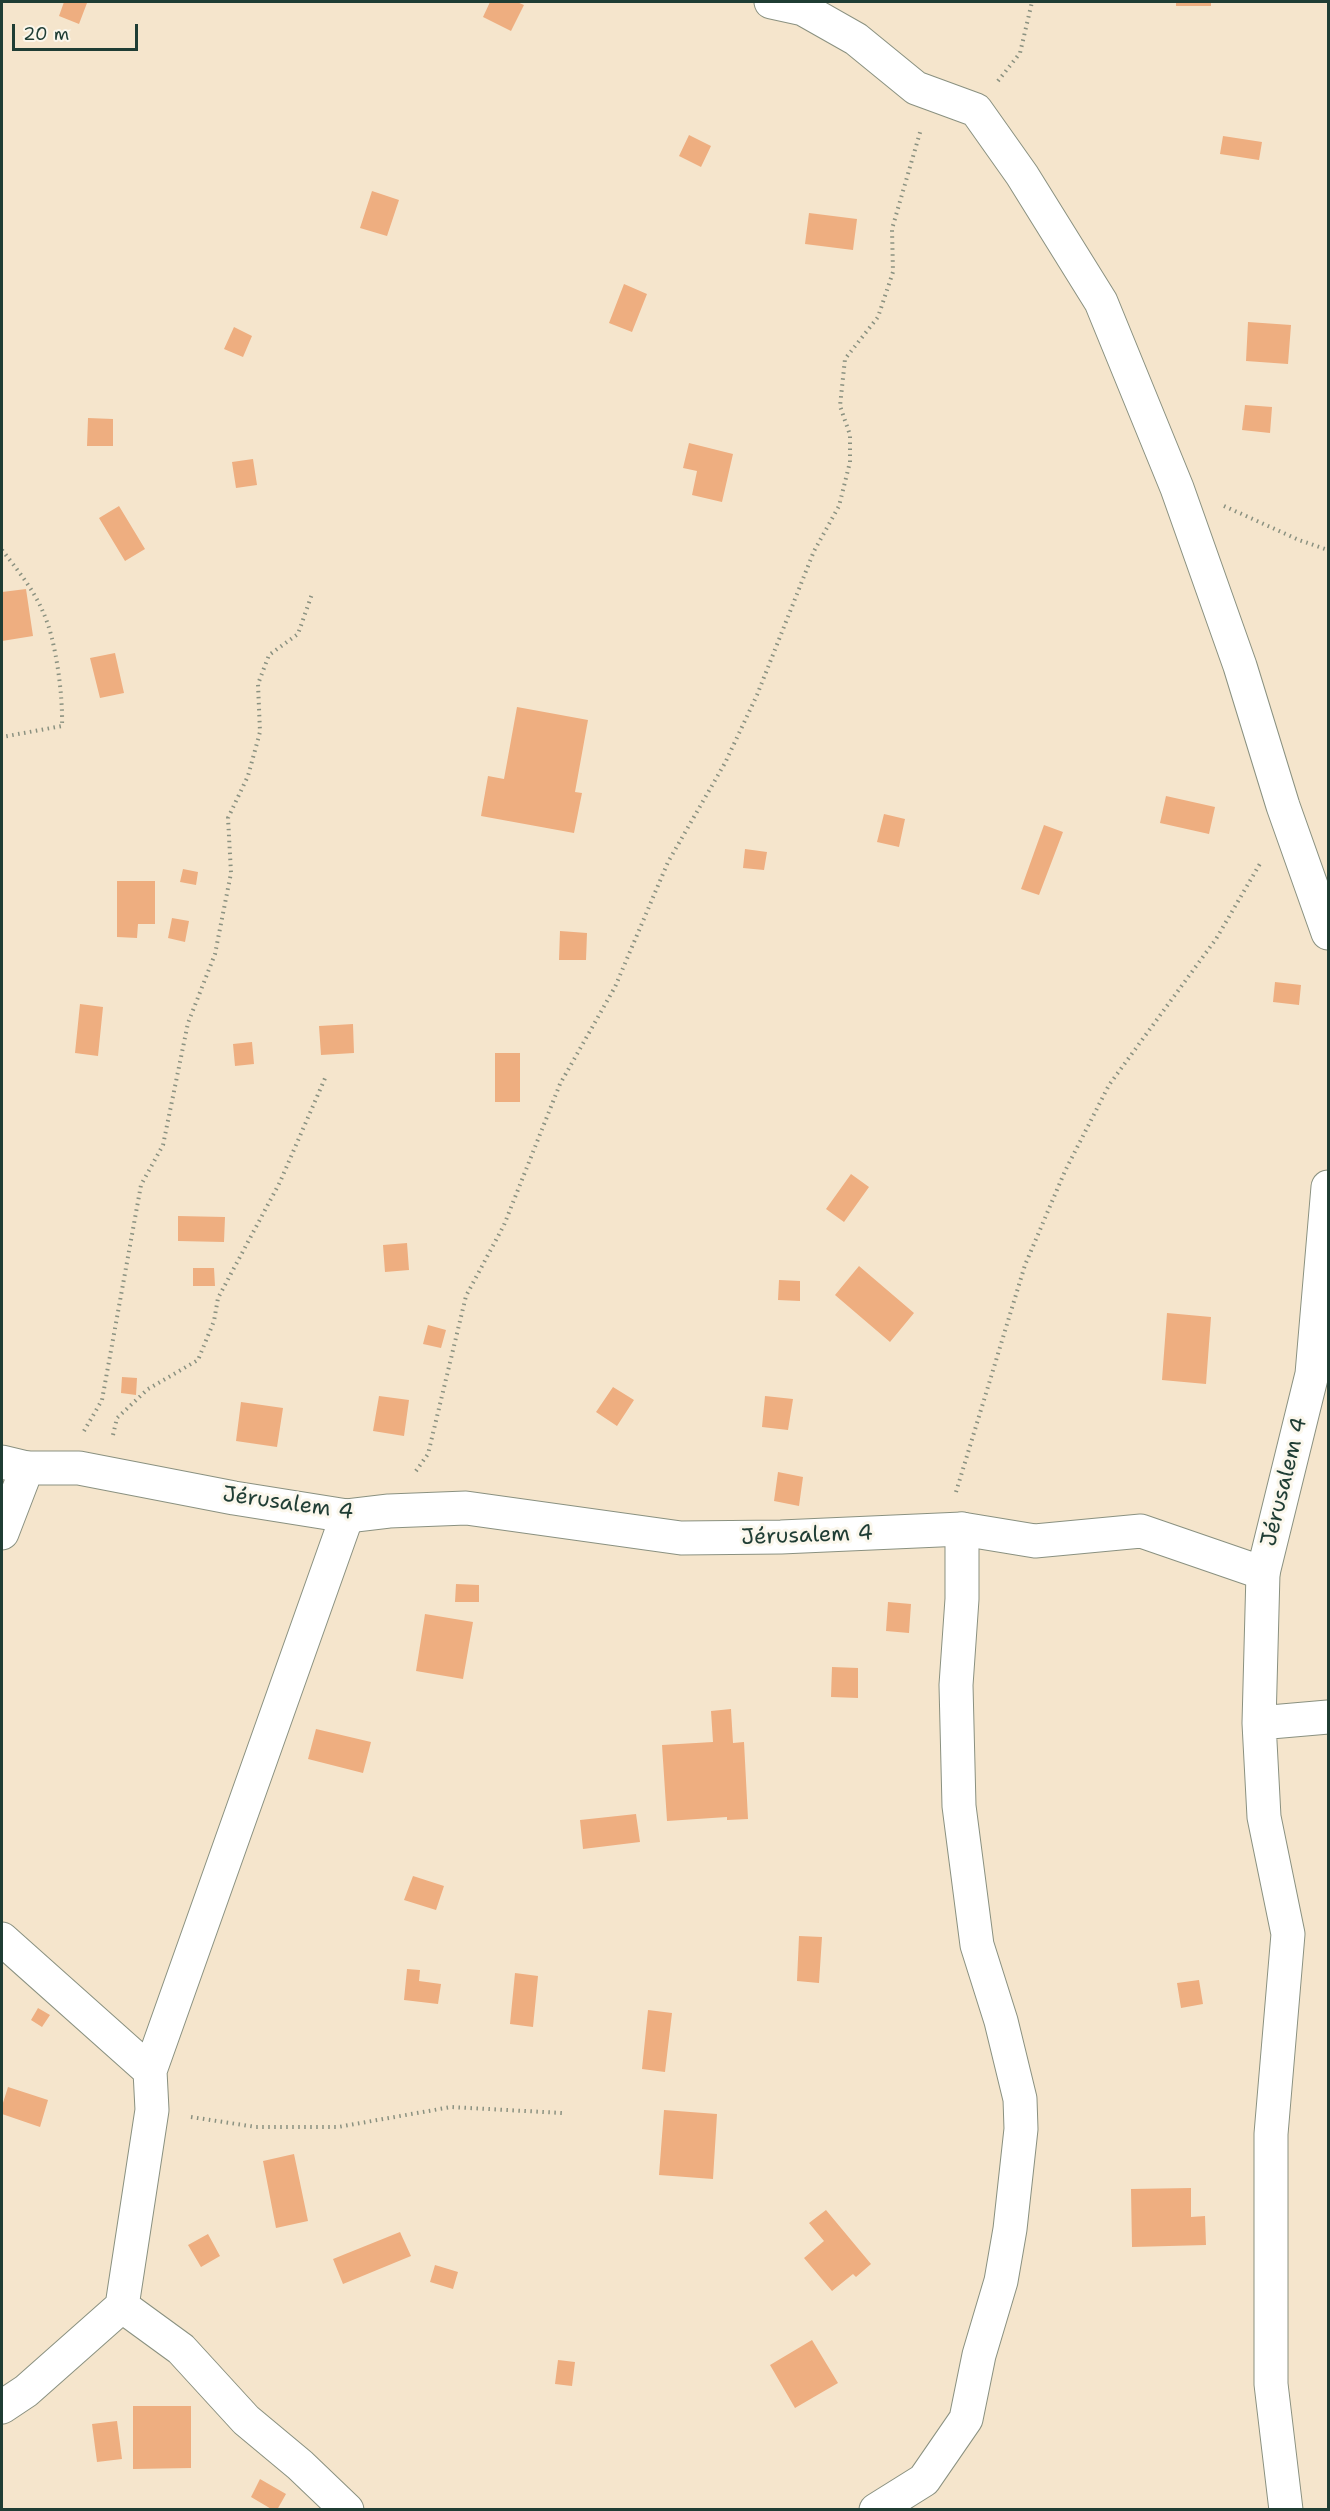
<!DOCTYPE html>
<meta charset="utf-8">
<style>
body{margin:0}
#map{position:relative;width:1330px;height:2511px;overflow:hidden;background:#f5e5cc;font-family:"Shantell Sans",sans-serif}
canvas{display:block}
.frame{position:absolute;inset:0;border:3px solid #1f3d34;pointer-events:none}
.scale{position:absolute;left:12px;top:24px;width:126px;height:27px;box-sizing:border-box;border:3px solid #1f3d34;border-top:0;padding-left:8px;font-size:18px;line-height:21px;white-space:nowrap;color:#1f3d34;-webkit-text-stroke:4px #fbf7ec;paint-order:stroke}
</style>
<div id="map">
<canvas width="1330" height="2511"></canvas>
<div class="frame"></div>
<div class="scale">20 m</div>
</div>
<script>
const ctx = document.querySelector('canvas').getContext('2d');
ctx.lineJoin = 'round';
function fill(path, color) {
  ctx.fillStyle = color;
  ctx.fill(path, 'evenodd');
}
function stroke(path, color, width, dash) {
  ctx.strokeStyle = color;
  ctx.lineWidth = width;
  ctx.lineCap = dash ? 'butt' : 'round';
  ctx.setLineDash(dash || []);
  ctx.stroke(path);
}
function write(font, color, halo, rows, align = 'center') {
  ctx.font = font + ' "Shantell Sans",sans-serif';
  ctx.lineWidth = 6;
  ctx.setLineDash([]);
  ctx.textBaseline = 'middle';
  ctx.strokeStyle = halo;
  ctx.fillStyle = color;
  for (const [text, x, y, turn = 0] of rows) {
    ctx.save();
    ctx.translate(x, y);
    ctx.rotate((+turn || 0) * Math.PI / 180);
    ctx.textAlign = isNaN(turn) ? turn : align;
    if (halo) ctx.strokeText(text, 0, 0);
    ctx.fillText(text, 0, 0);
    ctx.restore();
  }
}
fill(new Path2D(`
 M64,2l23,1 -8,21 -20,-8z
 M490,2h27l7,3 -13,26 -28,-14z
 M1176,2h35v4h-35z
 M689,135l22,11 -10,21 -22,-11z
 M1223,136l39,6 -3,18 -39,-6z
 M372,191l27,9 -12,36 -27,-8z
 M809,213l48,6 -4,31 -48,-6z
 M624,284l23,10 -15,38 -23,-9z
 M1248,322l43,3 -3,39 -42,-3z
 M234,327l18,9 -9,21 -19,-8z
 M1245,405l27,2 -2,26 -28,-3z
 M88,418l25,1v27h-26z
 M689,443l44,11 -11,48 -30,-7 5,-24 -14,-3z
 M253,459l4,26 -21,3 -4,-26z
 M119,506l26,43 -20,12 -26,-43z
 M26,589l7,47 -31,5v-49z
 M115,653l9,40 -24,5 -10,-40z
 M517,707l71,13 -13,72 7,1 -8,40 -93,-17 7,-40 16,3z
 M1166,796l49,11 -6,27 -49,-11z
 M884,814l21,5 -6,28 -22,-5z
 M1044,825l19,7 -24,63 -18,-6z
 M745,849l22,3 -3,18 -21,-2z
 M183,869l15,3 -2,13 -16,-3z
 M117,881h38v43h-17l-1,14 -20,-1z
 M172,918l17,3 -4,21 -17,-4z
 M560,931l27,2 -1,27h-27z
 M1275,982l26,3 -2,20 -26,-3z
 M80,1004l23,3 -5,49 -23,-3z
 M353,1024l1,29 -33,2 -2,-29z
 M252,1042l2,22 -19,2 -2,-22z
 M495,1053h25v49h-25z
 M851,1174l18,13 -25,35 -18,-13z
 M178,1216l47,1 -1,25 -46,-1z
 M407,1243l2,27 -24,2 -2,-27z
 M859,1266l55,47 -24,29 -55,-47z
 M193,1268h21l1,18h-22z
 M779,1280l21,1v20l-22,-1z
 M1167,1313l44,4 -5,67 -44,-4z
 M428,1325l18,5 -5,18 -18,-4z
 M122,1377l15,1 -1,17 -15,-2z
 M613,1387l21,13 -17,26 -21,-14z
 M379,1396l30,4 -5,36 -31,-5z
 M765,1396l28,3 -5,31 -26,-3z
 M241,1402l42,6 -6,39 -41,-6z
 M778,1472l25,5 -4,29 -25,-5z
 M456,1584l23,1v17h-24z
 M888,1602l23,2 -2,29 -23,-2z
 M425,1614l48,8 -10,57 -47,-8z
 M832,1667l26,1v30l-27,-1z
 M731,1709l2,34 11,-1 4,77 -21,1v-3l-60,4 -5,-76 51,-3 -2,-31z
 M316,1729l55,13 -8,31 -55,-14z
 M636,1814l4,28 -57,7 -3,-29z
 M413,1876l31,10 -8,24 -32,-10z
 M799,1936l23,1 -3,46 -22,-2z
 M407,1969l13,1 -1,11 22,3 -3,20 -34,-4z
 M515,1973l23,3 -5,51 -23,-3z
 M1199,1980l4,24 -22,4 -4,-25z
 M38,2008l12,7 -8,12 -11,-7z
 M648,2010l24,3 -7,59 -23,-3z
 M8,2087l40,13 -8,27 -38,-13v-8z
 M664,2110l53,4 -4,65 -54,-4z
 M294,2154l14,67 -32,7 -13,-67z
 M1191,2188v29l14,-1 1,29 -74,2 -1,-58z
 M826,2210l45,54 -15,13 -3,-3 -21,17 -28,-33 20,-17 -15,-18z
 M400,2232l11,24 -68,28 -10,-25z
 M208,2234l12,22 -19,11 -13,-22z
 M435,2265l23,7 -5,17 -23,-7z
 M812,2340l26,43 -43,25 -25,-43z
 M558,2360l17,2 -3,24 -17,-2z
 M133,2406h58v62l-58,1z
 M117,2421l5,38 -25,3 -5,-38z
 M260,2479l26,15 -9,16h-4l-22,-13z`), '#eeae80');
const street = new Path2D(`
 M771,2l32,7 53,30 60,49 60,22 46,65 79,127 76,186 63,178 43,140 45,127
 M2,1462l25,6
 M1263,1573l-4,150 5,94 24,117 -17,200v250l15,126
 M1259,1723l69,-6
 M2,1939l148,132
 M122,2306l59,43 65,71 54,45 47,45
 M2,2407l24,-16 96,-85 30,-196 -2,-39 197,-555
 M876,2510l48,-30 42,-61 13,-64 22,-74 9,-52 11,-100 -1,-30 -19,-78 -24,-76 -18,-139 -3,-121 6,-86v-70`);
const secondary = new Path2D(`
 M2,1533l25,-65h52l155,30 113,18 42,-5 77,-3 215,30 100,-1 181,-8 73,12 106,-10 122,42 49,-199 16,-187`);
stroke(street, '#8a9180', 35);
stroke(secondary, '#8a9180', 35);
stroke(new Path2D(`
 M998,81l22,-28 12,-51
 M1224,506l75,34 29,10
 M2,550c14,18 32,40 41,62 13,27 20,84 19,114l-60,11
 M84,1431l18,-31 39,-215 22,-40 25,-122 27,-69 16,-81 -3,-55 20,-42 12,-44 -2,-48 11,-29 29,-21 14,-40
 M113,1435l4,-17 31,-29 50,-29 16,-39 4,-23 62,-116 46,-106
 M416,1471l12,-17 38,-158 38,-71 56,-141 55,-97 53,-125 57,-99 32,-68 57,-144 25,-45 11,-44v-27l-10,-29 5,-47 33,-42 15,-45 -1,-43 29,-100
 M956,1492l69,-227 40,-94 44,-86 107,-146 45,-77
 M191,2117l65,10h82l113,-20 111,6`), '#8a9180', 4, [1.5, 4.5]);
stroke(street, '#fff', 33);
stroke(secondary, '#fff', 33);
write('22px', '#1f3d34', '#fbf7ec', [
 ["Jérusalem 4",1285,1482,-76],
 ["Jérusalem 4",288,1504,8],
 ["Jérusalem 4",807,1536,-2]
]);
</script>
